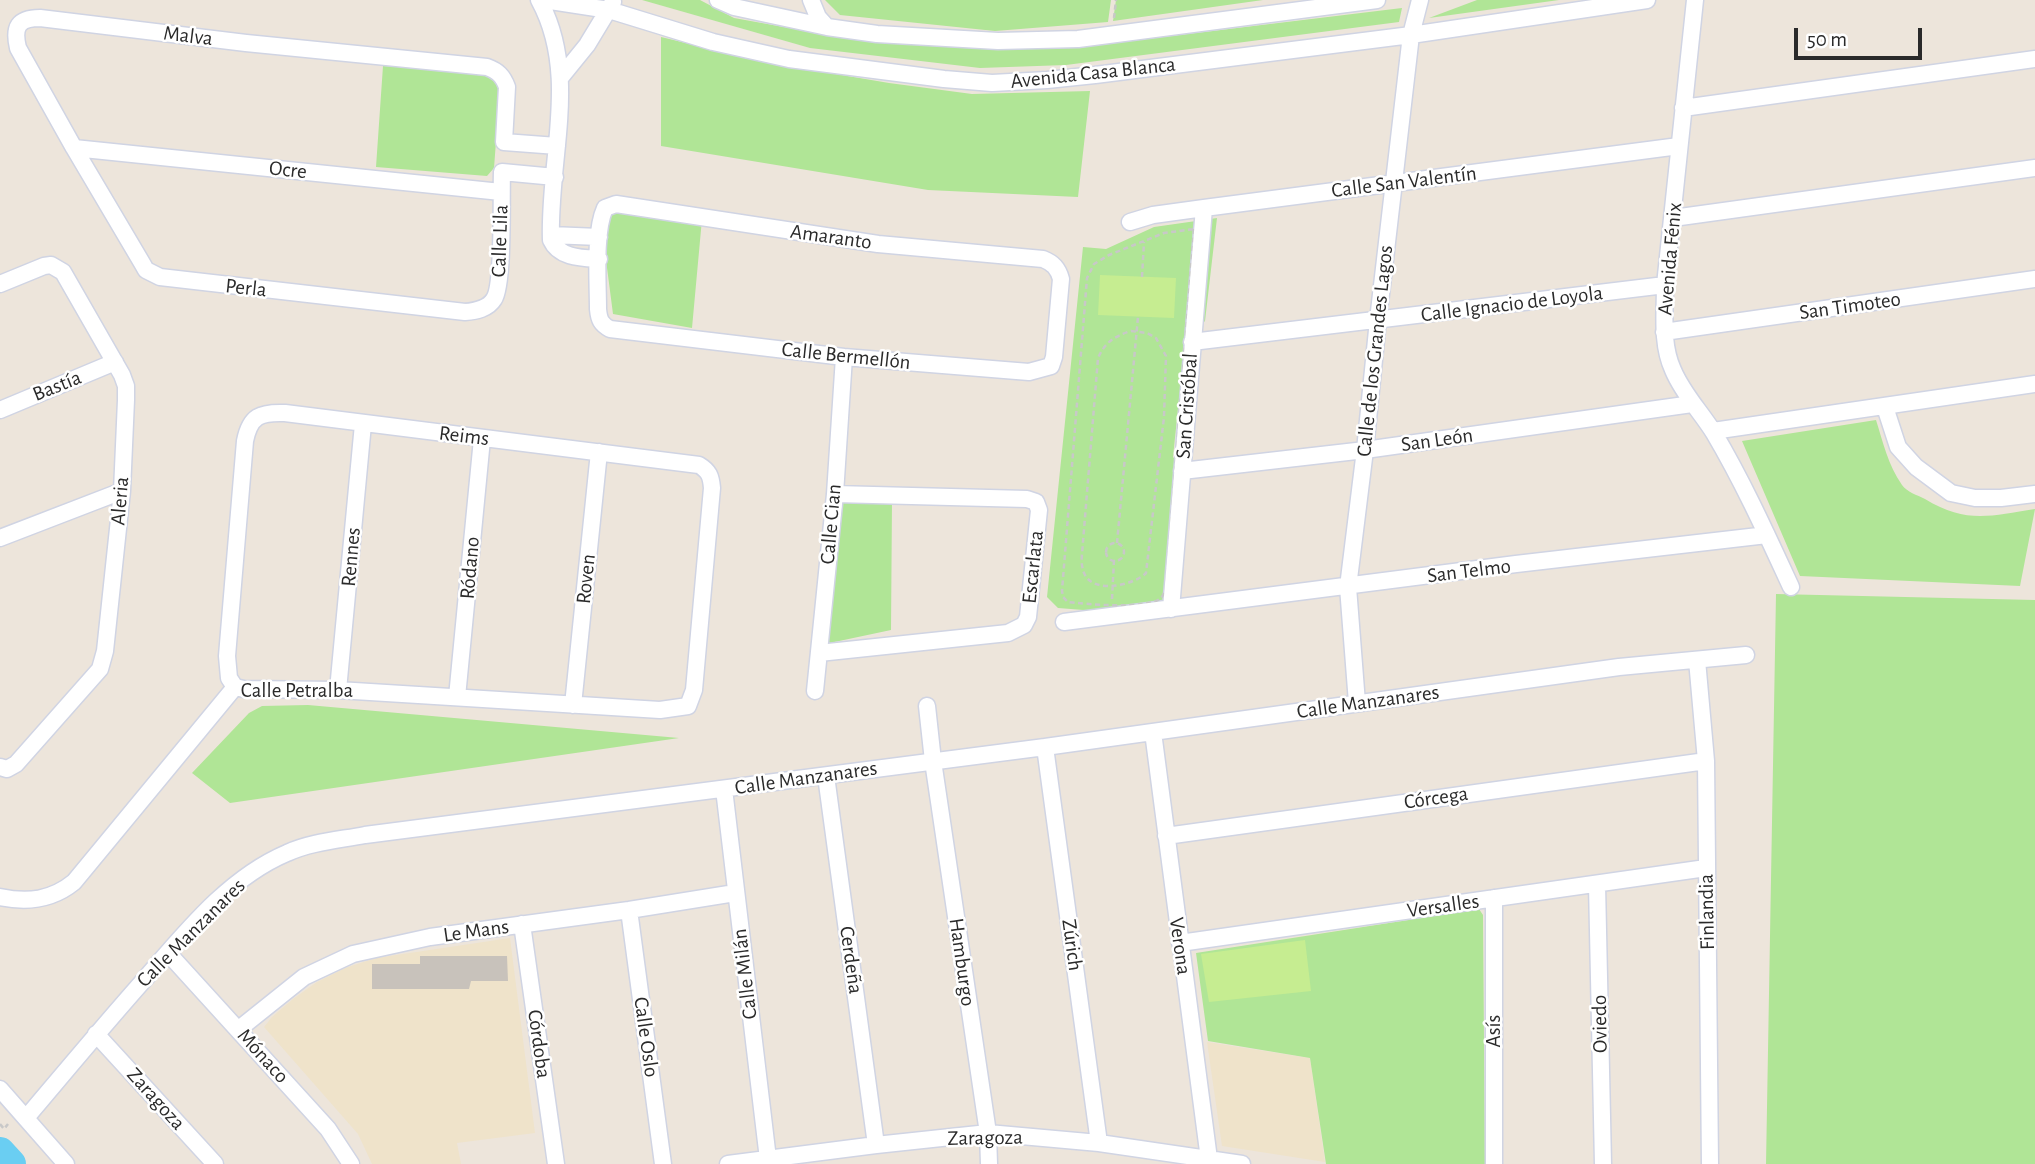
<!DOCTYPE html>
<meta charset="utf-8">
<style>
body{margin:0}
#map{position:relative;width:2035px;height:1164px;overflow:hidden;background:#ede5db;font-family:"Alegreya Sans",sans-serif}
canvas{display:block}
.scale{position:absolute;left:1794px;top:28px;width:128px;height:32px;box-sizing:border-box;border:4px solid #2a2a2a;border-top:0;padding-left:9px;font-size:21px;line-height:24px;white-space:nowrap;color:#2a2a2a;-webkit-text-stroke:5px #fff;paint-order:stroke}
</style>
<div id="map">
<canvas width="2035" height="1164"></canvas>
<div class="scale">50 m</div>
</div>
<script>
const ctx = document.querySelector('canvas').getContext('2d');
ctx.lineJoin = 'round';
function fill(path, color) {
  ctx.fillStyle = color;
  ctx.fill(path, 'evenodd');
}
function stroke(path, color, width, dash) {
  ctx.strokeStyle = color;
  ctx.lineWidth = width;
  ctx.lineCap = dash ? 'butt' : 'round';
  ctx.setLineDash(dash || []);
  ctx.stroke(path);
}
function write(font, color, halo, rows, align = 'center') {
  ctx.font = font + ' "Alegreya Sans",sans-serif';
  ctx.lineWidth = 5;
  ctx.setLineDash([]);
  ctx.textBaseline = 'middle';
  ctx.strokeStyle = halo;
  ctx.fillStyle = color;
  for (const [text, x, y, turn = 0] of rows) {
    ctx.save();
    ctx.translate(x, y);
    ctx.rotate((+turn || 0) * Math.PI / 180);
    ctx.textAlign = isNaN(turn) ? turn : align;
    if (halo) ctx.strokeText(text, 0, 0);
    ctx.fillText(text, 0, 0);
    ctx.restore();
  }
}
fill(new Path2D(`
 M510,938l25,195 -78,10 4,21h-89l-14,-30 -94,-107 8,-10 21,-18 24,-17 28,-14 31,-10z
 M1207,1042l103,16 15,104 -103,-16z`), '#efe3ca');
fill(new Path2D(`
 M642,0h58l34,18 111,20 153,12 107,-6 297,-36 -3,14 -333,43 -86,3 -170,-20z
 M825,0h286l-3,22 -113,9 -155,-16z
 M1116,0h147l-150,21z
 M1477,0h82l-130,18z
 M661,37l104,25 124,21 83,11 118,-3 -12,106 -150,-7 -267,-44z
 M383,66l101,6 16,15 -6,81 -7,8 -111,-9z
 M619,207l83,12 -10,109 -79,-14 -7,-54v-42z
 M1217,218l-12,103 -20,21 -12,115 16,19 -9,111 -22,18 -49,7 -51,-4 -11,-11 36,-350 23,2 48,-22z
 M1876,420c7,22 12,45 26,65 5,7 15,10 23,14 41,25 65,17 110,10l-15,77 -220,-10 -58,-135z
 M840,499l52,2 -1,129 -66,14z
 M1776,594l259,6v564h-269z
 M308,705l371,33 -449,65 -38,-30 57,-60 13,-7z
 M1479,909l4,6 2,249h-159l-16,-106 -102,-17 -12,-88z`), '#b0e596');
fill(new Path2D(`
 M1100,275l76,3 -2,40 -76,-3z
 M1305,940l6,51 -102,11 -8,-48z`), '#c6ed91');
stroke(new Path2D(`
 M0,1152l11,12`), '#6acef2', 30);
fill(new Path2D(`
 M420,956h87l1,25h-37l-2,8h-97v-25h48z`), '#c8c2bb');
const minor = new Path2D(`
 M539,0c41,75 9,159 12,240 8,18 31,18 48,19
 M544,0l65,10 104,32 76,17 155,20 48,4 55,-3 48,-5 316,-40 236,-35
 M718,0l16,7 93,20 50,7 121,7 80,-2 299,-39
 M811,0l7,17 9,10
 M1695,0l-30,285c0,28 -4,59 8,85 10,24 28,42 41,63 29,49 53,102 77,154
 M561,77l26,-32 26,-43
 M1683,108l352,-49
 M74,148l427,44
 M555,177l-53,-5c-1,23 2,112 -8,127 -6,10 -18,12 -29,13l-305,-35 -14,-7 -4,-7 -68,-115 -56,-100c-5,-21 0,-30 22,-30l206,25 241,24c11,4 16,9 20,20l-3,55 53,4
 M616,204l262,40 165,15c10,4 15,9 18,20l-7,78 -3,9 -22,6 -185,-15 -234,-28c-9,-5 -11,-9 -12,-20 0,-27 -4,-77 7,-101z
 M1673,218l362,-50
 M1130,222l23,-7 51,-7 475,-62
 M551,235l48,2
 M0,284l44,-18 7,-1 12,7 59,103 4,11v14l-4,91 -17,160 -5,18 -84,95 -9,5 -7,-2
 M1664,332l371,-53
 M1192,342l473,-57
 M1885,407l13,40 18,20 35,26 24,5h26l34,-4
 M0,410l115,-48
 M285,413l414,52c10,6 12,11 13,23l-18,202 -6,16 -28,4 -322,-20 -94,-1 -9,-2 -6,-9 -2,-22 18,-215c5,-25 15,-29 40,-28z
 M1713,431l322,-47
 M1182,471l183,-21 327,-46
 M0,538l122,-47
 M1171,609l33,-401
 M1064,622l452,-58 251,-29
 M819,653l189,-20 16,-8 4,-8 11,-107 -3,-8 -9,-3 -192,-5
 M1697,660l9,101 4,403
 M338,690l25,-266
 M815,691l20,-197 9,-137
 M457,697l25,-258
 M1357,703l-9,-116 17,-137 13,-130 33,-285 9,-35
 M573,705l26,-253
 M927,706l6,55 55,372 1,31
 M1153,732l56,427
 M1045,747l54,396
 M826,776l50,369
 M724,789l44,370
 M1166,836l540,-75
 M1597,884l6,280
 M0,897c28,6 52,3 74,-15l161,-195
 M1494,898v266
 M629,910l34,254
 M522,924l34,240
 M1180,943l526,-75
 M168,953l160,176 23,35
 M239,1029l65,-52 49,-23 77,-17 199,-27 106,-17
 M96,1034l119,130
 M0,1089l66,75
 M26,1118c39,-46 78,-93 118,-138 41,-47 84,-102 143,-127 24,-11 52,-13 78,-18l680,-88 574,-80 127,-12
 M728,1164l148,-19 112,-12 111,10 143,21`);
stroke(minor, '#d0d4e3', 19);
stroke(new Path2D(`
 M1114,18l2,-18
 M1194,229l-28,360c-2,3 -3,7 -5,9 -13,12 -76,6 -93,4l-5,-5 -1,-6 25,-313 7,-14 15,-9 55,-22z
 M1142,277l2,-35
 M1131,331l16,2 9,5 10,18 -2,61 -18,156c-11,11 -44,19 -57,7 -7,-6 -8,-17 -7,-26l16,-196c7,-16 17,-22 33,-27z
 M1117,543l21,-226
 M1106 552a9 9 0 1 1 18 0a9 9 0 1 1-18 0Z
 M1112,599l2,-39
 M0,1124l4,5 4,-5`), '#c8c8c8', 2.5, [5, 3.5]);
stroke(minor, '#fff', 16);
write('21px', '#2a2a2a', '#fff', [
 ["Malva",188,36,7],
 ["Avenida Casa Blanca",1093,73,-6],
 ["Ocre",288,170,6],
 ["Calle San Valentín",1404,182,-7],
 ["Amaranto",831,237,8],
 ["Calle Lila",500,241,-88],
 ["Avenida Fénix",1670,259,-85],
 ["Perla",246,288,6],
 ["Calle Ignacio de Loyola",1512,304,-7],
 ["San Timoteo",1850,306,-8],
 ["Calle de los Grandes Lagos",1375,351,-84],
 ["Calle Bermellón",846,356,6],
 ["Bastía",57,386,-22],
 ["San Cristóbal",1187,406,-86],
 ["Reims",464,436,7],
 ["San León",1437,440,-8],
 ["Aleria",120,501,-85],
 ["Calle Cian",831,524,-85],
 ["Rennes",351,557,-85],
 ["Escarlata",1033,567,-84],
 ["Ródano",470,568,-85],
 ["San Telmo",1469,571,-7],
 ["Roven",586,579,-84],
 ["Calle Petralba",297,691],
 ["Calle Manzanares",1368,702,-8],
 ["Calle Manzanares",806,778,-8],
 ["Córcega",1436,798,-8],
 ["Versalles",1443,906,-8],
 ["Finlandia",1707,912,-91],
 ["Le Mans",476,931,-8],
 ["Calle Manzanares",191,933,-45],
 ["Zúrich",1072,945,82],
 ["Verona",1180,946,82],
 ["Cerdeña",851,960,82],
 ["Hamburgo",962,962,82],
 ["Calle Milán",745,974,-97],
 ["Oviedo",1600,1024,-91],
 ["Asís",1494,1031,-90],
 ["Calle Oslo",646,1037,82],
 ["Córdoba",539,1044,82],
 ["Mónaco",263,1056,48],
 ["Zaragoza",156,1099,48],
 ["Zaragoza",985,1138,-1]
]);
</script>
